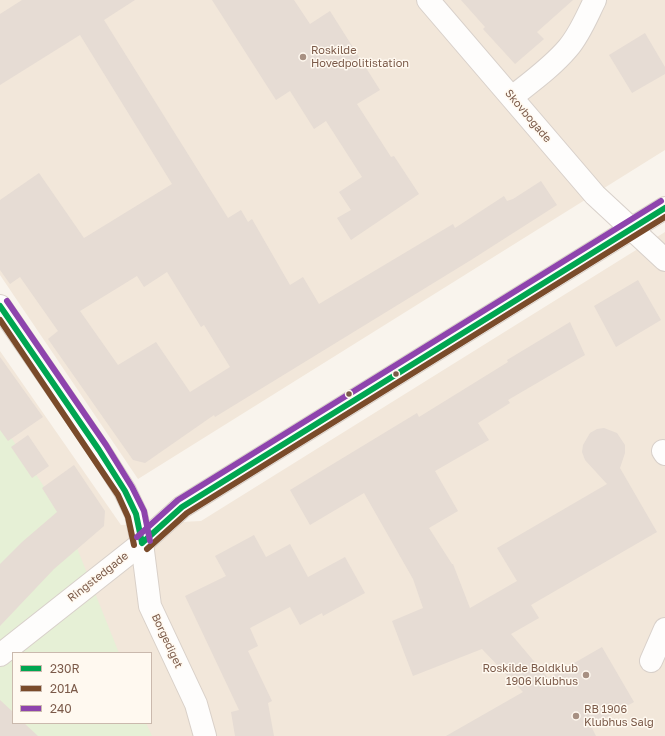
<!DOCTYPE html>
<style>
body{margin:0}
#map{position:relative;width:665px;height:736px;overflow:hidden;background:#f9f4ed;font-family:"Golos Text",sans-serif}
canvas{display:block}
.legend{position:absolute;left:12px;top:652px;width:140px;height:72px;box-sizing:border-box;background:#fff9f0;border:1px solid #cab9ad;margin:0;padding:5px 7px;list-style:none;font-size:12px;color:#7b5a49}
.legend li{display:flex;align-items:center;gap:8px;height:20px}
.legend b{width:20px;border:1px solid #cab9ad}
</style>
<div id="map">
<canvas width="665" height="736"></canvas>
<ul class="legend">
<li><b style="height:5px;background:#00a651"></b>230R</li>
<li><b style="height:5px;background:#7a4b2a"></b>201A</li>
<li><b style="height:5px;background:#8e44ad"></b>240</li>
</ul>
</div>
<script>
const ctx = document.querySelector('canvas').getContext('2d');
ctx.lineJoin = 'round';
function fill(path, color) {
  ctx.fillStyle = color;
  ctx.fill(path, 'evenodd');
}
function stroke(path, color, width, dash) {
  ctx.strokeStyle = color;
  ctx.lineWidth = width;
  ctx.lineCap = dash ? 'butt' : 'round';
  ctx.setLineDash(dash || []);
  ctx.stroke(path);
}
function write(font, color, halo, rows, align = 'center') {
  ctx.font = font + ' "Golos Text",sans-serif';
  ctx.lineWidth = 3;
  ctx.setLineDash([]);
  ctx.textBaseline = 'middle';
  ctx.strokeStyle = halo;
  ctx.fillStyle = color;
  for (const [text, x, y, turn = 0] of rows) {
    ctx.save();
    ctx.translate(x, y);
    ctx.rotate((+turn || 0) * Math.PI / 180);
    ctx.textAlign = isNaN(turn) ? turn : align;
    if (halo) ctx.strokeText(text, 0, 0);
    ctx.fillText(text, 0, 0);
    ctx.restore();
  }
}
fill(new Path2D(`
 M0,0h665v150l-527,329 -138,-204z
 M665,232v504h-665v-385l121,174 80,-4zM13,653h138v70h-138z`), '#f2e7da');
fill(new Path2D(`
 M0,421l65,97 54,135h-106v70h133l6,13h-152z`), '#e6f0d6');
fill(new Path2D(`
 M22,0h113l-31,20 124,198 13,-8 7,12 4,-3 38,66 13,-8 16,27 134,-80 2,4 49,-32 3,5 6,-2 28,-18 16,24 -86,55 -256,157 -1,-2 -69,48 -12,-3 -85,-121 10,-8 -38,-54 -10,7 -10,-14v-70l39,-27 45,65 88,-54 -92,-149 -80,50v-71zM167,272l34,55 3,-2 26,42 -40,25 -34,-50 -38,23 -38,-54 57,-35 7,11z
 M212,0h82l16,24 20,-13 50,79 -23,14 34,53 3,-1 25,38 -68,46 -14,-22 14,-8 -12,-18 23,-15 -36,-56 -12,8 -24,-38 -14,9z
 M461,0h112l-36,32 7,7 -29,25 -32,-35 2,-2z
 M645,33l20,34v7l-33,19 -23,-38z
 M638,280l23,40 -45,27 -22,-41z
 M570,322l15,33 -77,45 2,3 -32,20 11,17 -54,31 23,40 -29,17 23,36h1l17,44 47,-27 -20,-33 110,-64 -22,-24 -3,-8 1,-7 7,-12 7,-4 7,-1 13,5 8,12v8l-5,15 37,64 -126,73 8,13 -28,16 37,44 54,-31 32,55 -43,24 5,10h-150l77,-44 -41,-43 -69,27 -21,-55 31,-13 -10,-29 -49,-86 -54,32 -20,-35 127,-77 2,4 89,-55 -1,-2z
 M0,357l43,60 -35,24 -8,-11z
 M28,435l21,31 -17,12 -21,-31z
 M74,465l31,46 -1,15 -50,43 -54,57v-62l22,-22 35,-30 -15,-24z
 M254,535l12,22 24,-13 18,33 37,-20 20,36 -42,23 -1,-3 -22,12 -10,-18 -40,21 8,18 -10,5 24,50 -4,2 6,33h-39l-4,-24 8,-2 -54,-114 41,-20 -11,-20z
 M0,700l13,12v11h11l14,13h-38z`), '#e6dcd4');
const street = new Path2D(`
 M428,0l167,195 70,65
 M512,97c19,-15 40,-30 56,-49 12,-14 19,-32 27,-48
 M663,451l2,3
 M0,655l142,-112
 M651,661l14,-32`);
const secondary = new Path2D(`
 M0,306l99,144 26,41 11,23 6,29 8,63 46,98 9,32
 M142,543l40,-36 483,-299`);
stroke(street, '#d8d0ca', 24);
stroke(secondary, '#d9d0c8', 24);
stroke(street, '#fefdfc', 22);
stroke(secondary, '#fefdfc', 22);
stroke(new Path2D(`
 M0,306l99,144 26,41 11,23 6,29
 M142,543l40,-36 483,-299`), '#00a651', 6);
stroke(new Path2D(`
 M0,320l118,175 10,22 6,28
 M147,549l40,-36 478,-296`), '#7a4b2a', 6);
stroke(new Path2D(`
 M7,301l99,144 26,42 12,24 6,30
 M137,537l41,-37 483,-299`), '#8e44ad', 6);
for (const [x, y, r, color] of [
 [303,57,4,"#a79082"],
 [396,374,3.5,"#7b5a49"],
 [349,394,3.5,"#7b5a49"],
 [586,675,4,"#a79082"],
 [576,716,4,"#a79082"]
]) {
  const dot = new Path2D();
  dot.arc(x, y, r, 0, 2 * Math.PI);
  ctx.fillStyle = color;
  ctx.fill(dot);
  stroke(dot, '#fff9f0', 1.5);
}
write('11px', '#7b5a49', '#fff9f0', [
 ["Roskilde",311,51],
 ["Hovedpolitistation",311,64],
 ["Roskilde Boldklub",578,669,"right"],
 ["1906 Klubhus",578,682,"right"],
 ["RB 1906",584,710],
 ["Klubhus Salg",584,723]
], 'left');
write('11px', '#7b5a49', '#fff9f0', [
 ["Skovbogade",528,116,50],
 ["Ringstedgade",98,577,-38],
 ["Borgediget",167,641,65]
]);
</script>
